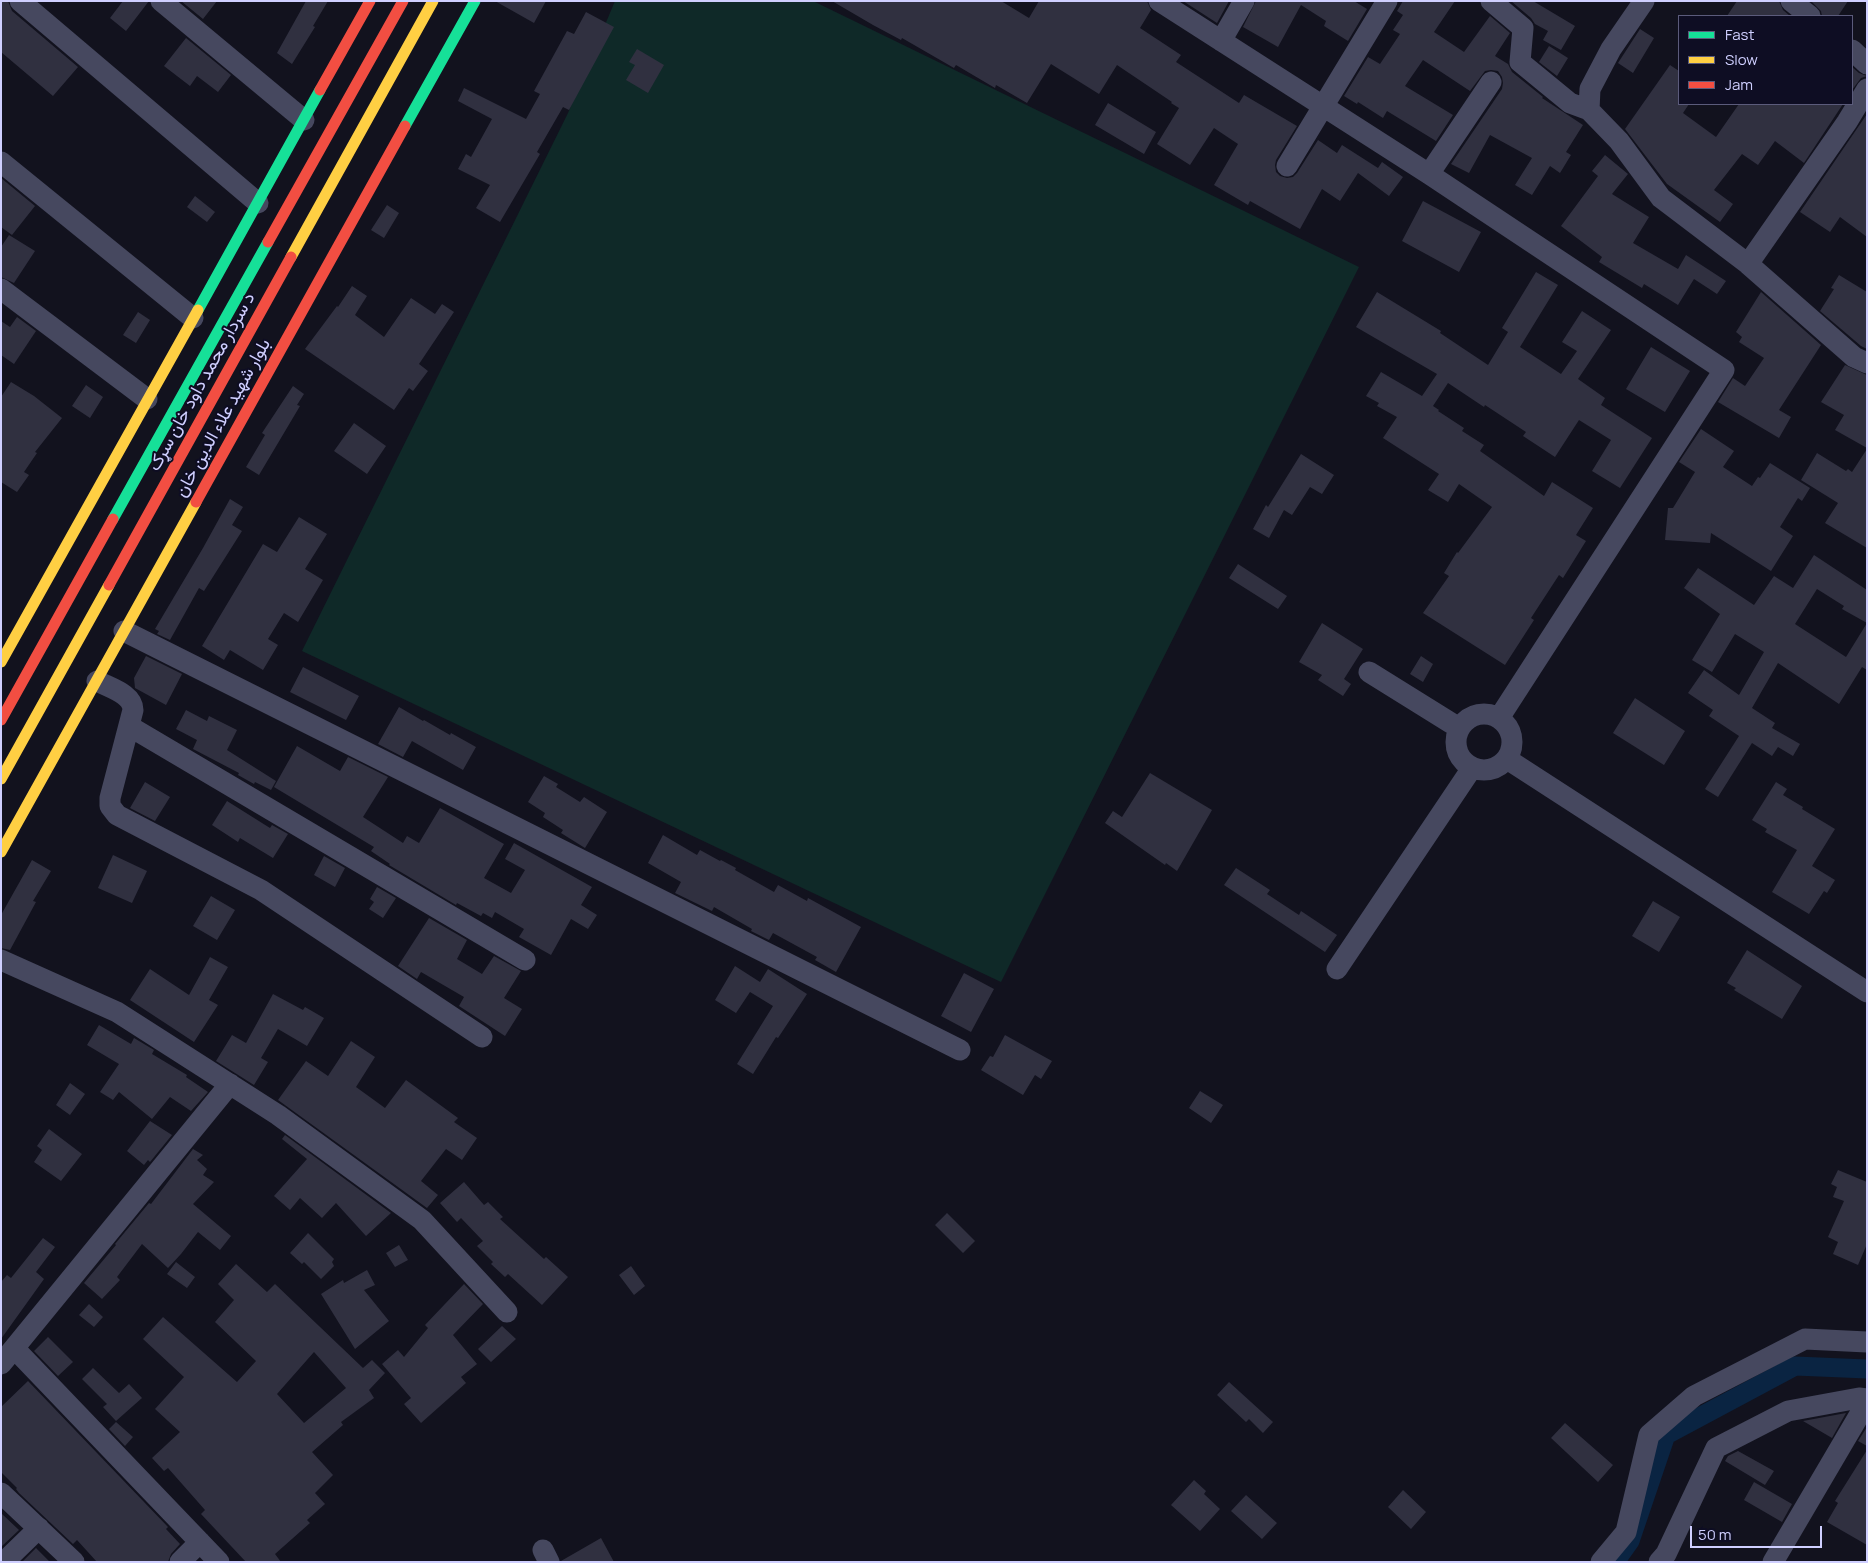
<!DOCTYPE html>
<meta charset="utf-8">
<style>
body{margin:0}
#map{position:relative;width:1868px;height:1563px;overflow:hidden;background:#12121e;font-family:Manrope,sans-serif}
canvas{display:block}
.frame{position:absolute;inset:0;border:2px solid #cfcfff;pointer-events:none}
.legend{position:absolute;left:1678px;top:15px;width:175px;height:90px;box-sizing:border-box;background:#0e0d23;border:1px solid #5b5b7b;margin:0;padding:6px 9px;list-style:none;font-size:15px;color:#cfcfff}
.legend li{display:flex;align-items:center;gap:10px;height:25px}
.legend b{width:25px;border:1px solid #5b5b7b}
.scale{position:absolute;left:1690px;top:1526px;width:132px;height:22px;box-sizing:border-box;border:2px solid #cfcfff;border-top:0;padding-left:6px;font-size:15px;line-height:18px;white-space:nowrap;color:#cfcfff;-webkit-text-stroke:4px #0e0d23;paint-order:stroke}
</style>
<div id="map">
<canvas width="1868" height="1563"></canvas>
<div class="frame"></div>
<ul class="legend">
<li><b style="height:6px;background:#16e098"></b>Fast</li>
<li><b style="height:6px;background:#ffcf43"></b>Slow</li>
<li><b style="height:6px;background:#f24e42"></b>Jam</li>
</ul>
<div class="scale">50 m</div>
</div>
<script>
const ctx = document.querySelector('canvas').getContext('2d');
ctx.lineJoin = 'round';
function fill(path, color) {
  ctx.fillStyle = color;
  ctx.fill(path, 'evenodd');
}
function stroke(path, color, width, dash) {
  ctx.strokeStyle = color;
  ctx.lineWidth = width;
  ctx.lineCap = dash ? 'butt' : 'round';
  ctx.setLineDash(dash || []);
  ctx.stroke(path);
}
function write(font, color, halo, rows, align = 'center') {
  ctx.font = font + ' Manrope,Vazirmatn,sans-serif';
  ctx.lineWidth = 4;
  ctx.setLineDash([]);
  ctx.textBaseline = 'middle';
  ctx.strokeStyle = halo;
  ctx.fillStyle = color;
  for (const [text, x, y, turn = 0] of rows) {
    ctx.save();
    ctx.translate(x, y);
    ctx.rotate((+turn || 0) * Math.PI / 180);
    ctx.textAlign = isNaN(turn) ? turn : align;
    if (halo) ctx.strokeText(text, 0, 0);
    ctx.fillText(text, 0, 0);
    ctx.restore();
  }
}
fill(new Path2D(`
 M615,1h198l546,266 -358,715 -699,-331 266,-538z`), '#0f2928');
stroke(new Path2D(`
 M1615,1562l15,-21 36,-106 129,-69 72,3`), '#0a2442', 19);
fill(new Path2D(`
 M1,1h7l4,10 66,56 -25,29 -52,-44z
 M123,1h26l-23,30 -16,-13z
 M181,1h36l-14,18z
 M306,1h22l-15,25 2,1 -23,37 -15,-11z
 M495,1h51l-12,22z
 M832,1h169l28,17 10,-17h108l4,9 -11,18 41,27 -5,7 63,41 5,-8 53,31 -21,34 -1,5 1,7 4,4 7,2 6,-1 4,-4 21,-33 19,13 5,-8 36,23 4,-6 21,15 -14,19 -31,-23 -18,28 -18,-12 -22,40 -50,-28 -2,4 -34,-20 24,-41 -24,-16 -24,37 -33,-21 22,-36 -8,-5 1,-1 -55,-37 -18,29 -48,-30 -24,39 -31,-18 -1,3 -39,-23 -2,3 -52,-30 -1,2 -28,-15z
 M1183,1h46l-12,22z
 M1256,1h98l13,8 -19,32 -24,-15 2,-5 -25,-16 -23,42 -35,-20z
 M1403,1h52l-21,31 30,20 26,-36 20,17 -15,23 13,8 4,8 31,25 -1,1 41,27 -17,27 5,3 -11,18 -10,-7 -18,29 -17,-10 17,-27 -42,-23 -21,38 -18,-9 51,-75 1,-6 -1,-6 -4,-6 -7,-1 -6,1 -15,20 -47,-31 -18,26 48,29 -17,26 -49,-30 -4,7 -25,-16 -1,2 -13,-8 24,-39 12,7 20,-30 -7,-4 10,-15 -6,-4z
 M1511,1h22l42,25 -14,24 -18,-10 5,-9 -13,-7 -4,-6z
 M1737,1h42l4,9 7,6h-63z
 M1811,1h37l-10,15h-16l-1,-5z
 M586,12l28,15 -45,83 -6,-3 -26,45 3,2 -40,68 -24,-14 14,-23 -32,-16 8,-15 5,3 21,-38 -34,-18 6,-13 62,31 14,-25 -6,-3 33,-60 7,3z
 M1640,29l14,9 -21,35 -15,-10z
 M186,38l45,37 -13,17 -21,-16 -7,10 -26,-20z
 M1549,46l19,12 -11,18 -18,-14z
 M637,49l27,16 -16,28 -22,-13 9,-15 -6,-3z
 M1670,65l9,6v33h10l-6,9 33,24 23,-33h104l-39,59 -29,-22 -17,24 -16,-11 -28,36 19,14 -13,18 -53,-38 -42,-55z
 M1852,67l7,6 8,3 -6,2 -9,12z
 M1108,103l48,29 -12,22 -49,-29z
 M1867,114v123l-27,-20 -10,15 -30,-20z
 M1605,155l23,19 -16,20 37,23 -16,26 45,26 8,-14 40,26 -9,13 -23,-15 -16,26 -34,-21 -2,4 -43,-26 3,-5 -41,-31 37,-50 -6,-5z
 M1,178l34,28 -23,29 -11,-8z
 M195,196l20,16 -8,10 -20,-15z
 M1423,201l58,31 -22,40 -57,-31z
 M387,205l12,8 -15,25 -13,-8z
 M9,235l26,16 -21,32 -13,-6v-30z
 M1536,272l22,13 -38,62 41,27 16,-23 -15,-9 20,-31 29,19 -33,49 27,19 -4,7 51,33 -32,50 -28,-17 19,-31 -32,-20 -24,37 -32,-21 3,-4 -41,-27 -1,2 -36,-24 -15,23 6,4 -1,1 26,17 -2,3 22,14 -4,6 64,45 8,-14 41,26 -17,27 10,6 -23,37 -4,-3 -28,43 3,2 -29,45 -82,-52 26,-37 -5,-3 13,-21 1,1 34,-46 -33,-23 -11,18 -20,-12 11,-16 -56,-36 14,-21 -20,-11 2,-3 -13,-7 15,-24 41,24 15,-22 -81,-47 21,-35 64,39 -1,2 48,32 20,-33 -6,-4z
 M1839,275l28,17v57l-6,-3 -41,-35 14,-22 -3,-1z
 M352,286l15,10 -12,19 29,22 27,-39 24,16 7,-10 12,8 -35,52 9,7 -15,20 -4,-3 -15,22 -89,-61 32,-43 1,1z
 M1761,292l60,53 -42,65 12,7 -12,21 -61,-36 15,-24 12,8 19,-28 -25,-16 3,-5 -6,-5z
 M138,312l12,8 -14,23 -13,-8z
 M17,317l19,14 -22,33 -13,-9v-34l9,6z
 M1651,347l39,24 -25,41 -39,-23z
 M1845,365l22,10v73l-32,-18 9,-15 -23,-13z
 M11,382l23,14 28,22 -27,34 2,1 -13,19 5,3 -12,17 -16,-10v-85z
 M86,385l17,12 -13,21 -18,-12z
 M293,386l11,8 -7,11 3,1 -41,69 -13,-8 19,-32 -3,-2z
 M354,423l32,23 -19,28 -33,-23z
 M1701,429l33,22 -11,16 29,19 6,-9 2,1 10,-15 40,25 -8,13 -4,-3 -18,29 13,9 -22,35 -60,-38 -1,10 -45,-3 3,-32h5l22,-36 -16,-10z
 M1867,449v99l-42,-25 13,-20 -37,-23 16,-27 29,18 2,-2 4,3z
 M1301,454l33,21 -12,19 -12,-7 -18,28 -8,-5 -15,28 -16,-9 13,-24 2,2z
 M230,499l13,8 -11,18 10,6 -38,60 -5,-3 -29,52 -13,-6 2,-3 -4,-2 48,-81z
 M299,517l28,17 -22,35 18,11 -25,42 -14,-9 -16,26 10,6 -15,25 -33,-20 -6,10 -22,-14 61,-102 14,8z
 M1814,555l53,35v80l-5,-3 -23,37 -61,-41 -26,45 23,15 -3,5 28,16 -7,12 -15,-9 -6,9 -20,-13 -34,54 -13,-8 34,-53 -30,-20 4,-6 -25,-17 16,-23 35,25 25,-43 -29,-18 -23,38 -20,-12 28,-46 -36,-26 14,-20 56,37 20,-29 19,12zM1817,589l27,17 -2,3 25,14 -21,34 -51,-33z
 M1238,564l49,32 -9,13 -49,-31z
 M1322,623l41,26 -19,30 7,5 -8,12 -25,-16 4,-5 -23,-13z
 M146,656l36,18 -16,31 -31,-17 -1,-10z
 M1421,656l12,8 -10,18 -13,-8z
 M303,667l56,29 -13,24 -56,-28z
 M1635,698l50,33 -21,34 -51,-32z
 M399,707l24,14 1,-1 26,15 1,-2 25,14 -13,23 -51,-29 -9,16 -25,-13z
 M186,710l21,11 2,-5 28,14 -10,20 49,31 -5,9 -16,-8 -1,2 -16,-9 1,-2 -46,-24 4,-9 -21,-11z
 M297,746l43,25 8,-14 40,20 -25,40 40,26 4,-7 12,7 21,-35 64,36 -20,34 27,15 14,-23 -20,-11 9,-16 78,44 -11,18 16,10 -9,14 -17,-10 -20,36 -32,-18 5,-8 -29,-17 -3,6 -9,-5 -2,3 -24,-13 -1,2 -67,-40 1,-1 -19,-13 3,-4 -100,-60z
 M1150,773l62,37 -35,61 -11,-8 -1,2 -60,-42 8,-12 9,6z
 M544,776l14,8 -2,3 24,15 4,-5 23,15 -22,36 -24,-15 2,-3 -20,-13 2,-4 -17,-11z
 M145,782l25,15 -15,24 -25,-13z
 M1776,782l11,7 -4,6 20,12 -1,2 33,20 -23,37 23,14 -8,13 -3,-2 -15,23 -37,-22 25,-42 -32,-18 2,-3 -15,-9z
 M227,801l43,27 2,-3 16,9 -15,24 -33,-20 -2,4 -26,-17z
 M663,835l34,20 3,-5 20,11 1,-1 15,8 -1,2 39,22 4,-7 29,16 1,-3 53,29 -25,45 -21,-12 2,-3 -44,-24 -4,7 -18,-9 1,-2 -38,-22 -2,4 -37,-18 6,-11 -33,-19z
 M113,855l34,16 -15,32 -34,-15z
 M324,856l21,12 -10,19 -21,-12z
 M32,860l19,11 -18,30 3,1 -26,48 -9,-2v-33z
 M1236,868l34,22 -3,4 32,21 2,-4 36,24 -12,17 -101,-67z
 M377,887l19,11 -13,20 -14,-9 5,-7 -4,-3z
 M211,896l24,14 -18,30 -24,-14z
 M1653,901l27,16 -21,35 -27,-16z
 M429,918l38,22 -10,19 25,15 12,-18 27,15 -17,27 18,11 -17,27 -46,-30 5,-9 -43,-25 -4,7 -19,-13z
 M1747,950l55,36 -20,33 -48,-29 2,-2 -9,-5z
 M210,957l18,10 -19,33 9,5 -24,37 -64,-42 20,-31 39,26z
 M735,966l25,16 8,-13 39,25 -29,44 -2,-1 -23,37 -16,-10 36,-58 -23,-14 -14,21 -21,-13z
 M964,973l30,16 -23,43 -30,-16z
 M273,994l30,16 2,-3 19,11 -17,28 -29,-17 -17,29 7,4 -14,23 -38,-24 16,-26 14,8z
 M99,1025l32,19 3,-6 20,12 -2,4 35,21 -1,2 22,15 -17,19 -21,-14 -18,22 -33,-27 -6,8 -13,-8 19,-28 -32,-19z
 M1005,1035l47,26 -11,18 -6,-4 -12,20 -42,-25 9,-14 3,1z
 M351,1041l24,16 -19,30 29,21 21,-28 52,38 -4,4 23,16 -15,22 -16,-11 -25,32 17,14 -11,13 -149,-108 28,-39 22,15z
 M70,1083l15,11 -15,21 -14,-10z
 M1200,1091l23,14 -12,18 -22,-15z
 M150,1121l22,14 -22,27 -2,-2 -4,5 -17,-14z
 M49,1129l33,25 -21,27 -27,-19 8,-12 -5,-4z
 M285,1135l106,78 -25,23 -30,-33 -14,15 -22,-20 -10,12 -16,-14 33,-37 -25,-20z
 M193,1149l10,6 -6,5 10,9 -4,6 11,7 -21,22 38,32 -11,14 -22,-18 -17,22 -13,14 -26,-24 -25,33 3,3 -18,19 -18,-16 32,-38 -1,-1 34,-41 2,1z
 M1838,1170l29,12v62l-9,21 -25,-11 5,-12 -10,-5 16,-36 -11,-4 4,-10 -6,-3z
 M464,1182l20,23 4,-3 15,15 -3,2 44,40 2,-2 22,20 -26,28 -34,-31 -3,3 -14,-13 2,-2 -16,-16 6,-5 -22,-23 -4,4 -17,-19z
 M947,1213l28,28 -12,12 -28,-28z
 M308,1233l26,26 -2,3 2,4 -13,13 -17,-17 -2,2 -12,-11z
 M43,1238l12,9 -19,25 8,7 -43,60v-57l6,-7 4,3z
 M399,1245l9,15 -13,7 -9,-14z
 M176,1262l19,15 -8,11 -20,-14z
 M236,1264l31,28 8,-8 88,84 9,-8 13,13 -16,17 5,8 -33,24 2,3 -31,27 21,23 -18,18 10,11 -18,16 3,3 -35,31 6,8h-35l-45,-48 4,-4 -37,-42 -4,3 -12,-13 28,-26 -25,-23 29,-32 -41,-38 20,-22 74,65 19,-21 -41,-39 19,-22 -16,-16zM314,1352l32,36 -42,35 -27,-29z
 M631,1266l14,20 -11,9 -15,-20z
 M367,1270l8,15 -11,5 25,31 -34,28 -34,-55 22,-14 1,3z
 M464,1284l19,20 -30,31 24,29 -16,13 5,6 -45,40 -17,-19 7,-6 -29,-34 16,-14 6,7 24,-29 -3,-3z
 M89,1304l14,13 -9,10 -15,-12z
 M502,1326l14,13 -25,23 -13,-13z
 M48,1337l25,25 -15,14 -24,-25z
 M93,1368l26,25 10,-9 13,14 -26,23 -13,-14 4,-3 -25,-25z
 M28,1381l140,146 -2,2 14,15 -9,10 -3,8h-71l-20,-22 -4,4 -54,-51 -3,-4 1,-1 -16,-16v-65z
 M1229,1382l44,40 -10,11 -14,-14 -3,3 -29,-27z
 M1846,1413l-14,25 -29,-17z
 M116,1422l17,15 -8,9 -16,-17z
 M1565,1423l48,42 -15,17 -47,-44z
 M1867,1427v19l-9,-5z
 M1867,1450v95l-40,-23 11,-19 -3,-2z
 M1738,1451l36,20 -9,14 -40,-24 3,-5z
 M1194,1480l12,11 -2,3 16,15 -20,22 -29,-26z
 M1754,1482l38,22 -10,18 -38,-22z
 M1403,1490l23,22 -15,17 -23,-22z
 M1246,1495l31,28 -15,16 -31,-28z
 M1,1513l18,17 -18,17z
 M601,1538l13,24h-53v-1z
 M36,1548l14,14h-28z`), '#303040');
stroke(new Path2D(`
 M20,1l238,202
 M161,1l143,119
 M1159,1l270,173 295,196 -225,348
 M1491,1l32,27 -3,34 50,41 19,7 30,31 42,57 87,66 106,93 13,6
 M1791,1l19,15
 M1221,41l23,-40
 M1852,50l15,14
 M1589,110l1,-21 21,-40 33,-48
 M1,162l192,156
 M1287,166l100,-165
 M1429,174l62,-92
 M1748,264l99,-142 20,-33
 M1,289l146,110
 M124,631l836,419
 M1369,672l90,56
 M97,681c13,7 36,13 36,29l-23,88v8l7,9 144,75 221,147
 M1456 742a28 28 0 1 1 56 0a28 28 0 1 1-56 0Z
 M129,726l396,234
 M1507,759l360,233
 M1,960l116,52 161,103 144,105 85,92
 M1337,969l135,-201
 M14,1348l205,214
 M1,1364l229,-280
 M1,1493l73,69
 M543,1550l6,12
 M4,1562l35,-34
 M180,1562l20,-20
 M1601,1562l25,-30 23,-97 45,-39 111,-57 62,3
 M1659,1562l7,-8 50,-106 72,-37 71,-13 8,1
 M1773,1562l94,-160`), '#46485f', 21);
stroke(new Path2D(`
 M405,126l70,-125
 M198,310l122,-220
 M113,519l155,-277`), '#16e098', 11);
stroke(new Path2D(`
 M291,257l142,-256
 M1,662l197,-352
 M1,779l108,-194
 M1,852l195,-350`), '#ffcf43', 11);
stroke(new Path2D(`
 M320,90l50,-89
 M268,242l135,-241
 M196,502l209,-376
 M109,585l182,-328
 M1,720l112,-201`), '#f24e42', 11);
write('18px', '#cfcfff', '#0e0d23', [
 ["د سردار محمد داود خان سړک",202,382,-61],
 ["بلوار شهید علاء الدین خان",223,418,-61]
]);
</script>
